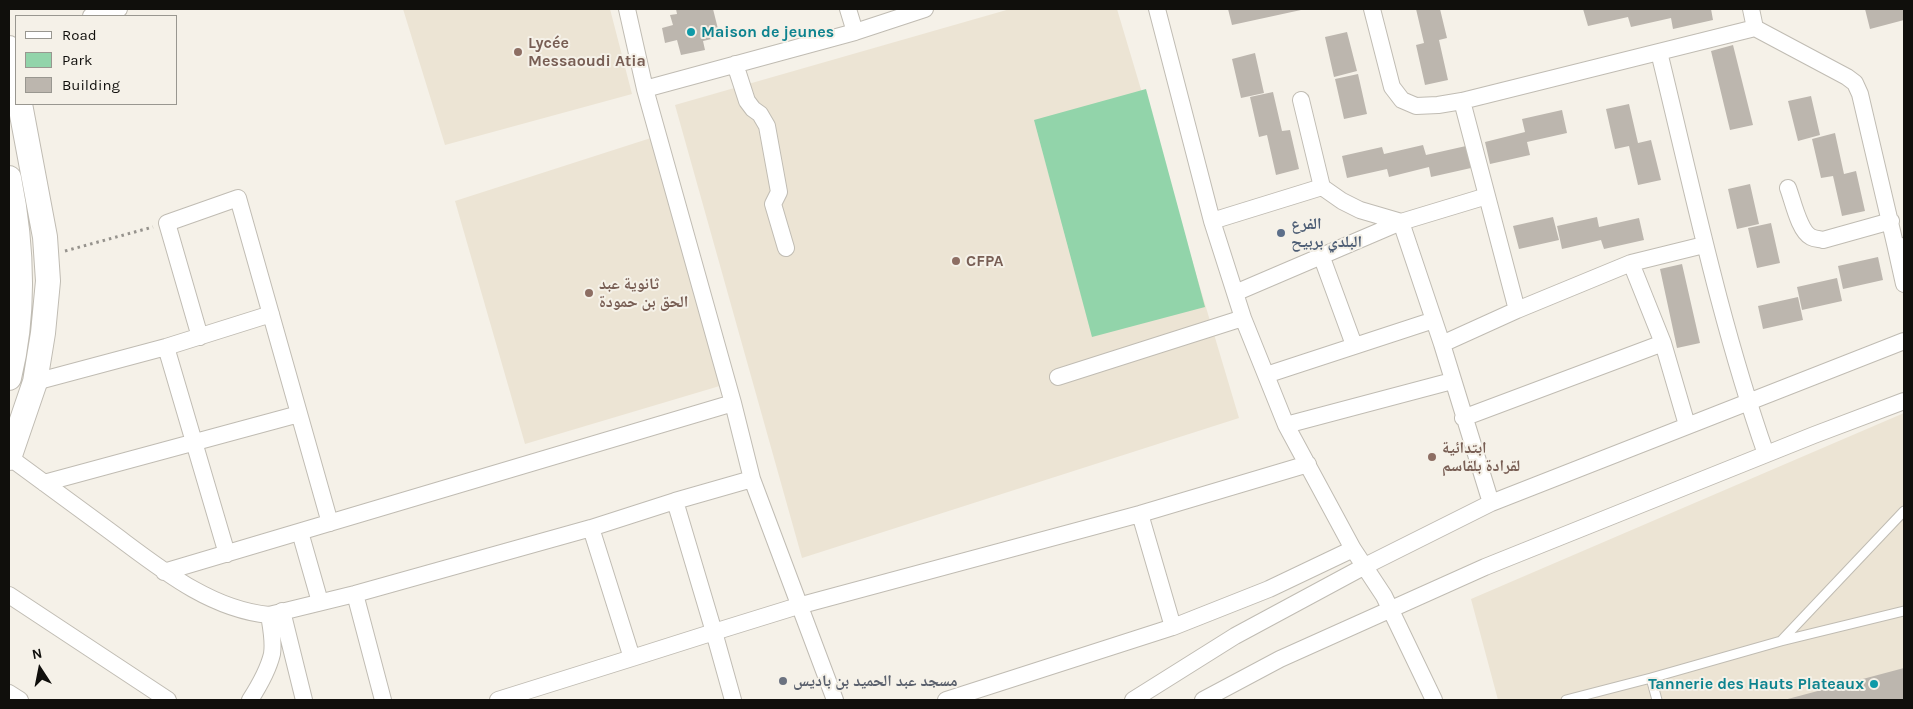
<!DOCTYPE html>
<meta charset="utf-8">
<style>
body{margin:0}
#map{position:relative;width:1913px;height:709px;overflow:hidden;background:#f5f1e8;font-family:Karla,sans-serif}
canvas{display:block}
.frame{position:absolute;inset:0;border:10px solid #100f0c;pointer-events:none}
.legend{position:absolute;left:15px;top:15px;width:162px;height:90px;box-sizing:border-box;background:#f5f1e8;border:1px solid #999790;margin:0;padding:6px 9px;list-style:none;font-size:15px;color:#100f0c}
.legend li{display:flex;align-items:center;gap:10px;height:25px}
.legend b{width:25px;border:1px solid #999790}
.north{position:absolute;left:15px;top:644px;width:50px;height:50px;-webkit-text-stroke:4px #f5f1e8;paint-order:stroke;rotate:349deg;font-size:14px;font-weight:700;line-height:20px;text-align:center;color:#100f0c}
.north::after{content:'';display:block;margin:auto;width:18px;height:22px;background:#100f0c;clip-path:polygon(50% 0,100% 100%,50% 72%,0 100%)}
</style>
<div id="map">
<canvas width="1913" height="709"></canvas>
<div class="frame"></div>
<ul class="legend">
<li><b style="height:6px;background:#fff"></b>Road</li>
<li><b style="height:14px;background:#92d4aa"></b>Park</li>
<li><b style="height:14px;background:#bcb6ae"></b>Building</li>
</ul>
<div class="north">N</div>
</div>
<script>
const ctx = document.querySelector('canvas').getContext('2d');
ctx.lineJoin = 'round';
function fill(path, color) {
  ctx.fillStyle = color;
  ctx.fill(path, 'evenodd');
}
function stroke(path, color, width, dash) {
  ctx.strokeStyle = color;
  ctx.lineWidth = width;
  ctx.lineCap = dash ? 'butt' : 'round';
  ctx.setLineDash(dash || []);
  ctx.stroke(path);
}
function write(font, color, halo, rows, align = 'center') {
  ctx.font = font + ' Karla,"Noto Naskh Arabic",sans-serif';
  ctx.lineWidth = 4;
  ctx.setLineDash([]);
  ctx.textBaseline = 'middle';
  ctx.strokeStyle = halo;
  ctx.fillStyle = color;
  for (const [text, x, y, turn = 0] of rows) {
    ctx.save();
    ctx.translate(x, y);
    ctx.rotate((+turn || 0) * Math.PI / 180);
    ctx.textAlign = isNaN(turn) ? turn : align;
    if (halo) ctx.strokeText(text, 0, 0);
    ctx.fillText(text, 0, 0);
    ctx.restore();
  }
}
fill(new Path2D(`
 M403,9h207l22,85 -187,51z
 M1010,9h107l122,409 -437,140 -127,-453z
 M654,137l69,248 -198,59 -70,-243z
 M1904,413v287h-406l-27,-101z`), '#ece4d4');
fill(new Path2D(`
 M1146,89l59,218 -113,30 -58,-217z`), '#92d4aa');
fill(new Path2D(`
 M676,9h37l7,28 -17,4 2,9 -24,5 -4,-15 -12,3 -3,-15 11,-3 -3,-10 7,-1z
 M1228,9h73v1l-69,15z
 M1416,9h24l7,29 -8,2 9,40 -23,5 -9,-40 8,-2z
 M1583,9h128l2,11 -40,9 -2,-11 -40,9 -3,-10 -40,9z
 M1865,9h39v11l-34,9z
 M1347,32l10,39 -23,6 -9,-40z
 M1733,45l20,80 -23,5 -19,-79z
 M1255,53l9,40 -23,5 -9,-39z
 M1358,74l9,40 -23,5 -9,-40z
 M1273,92l9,39 8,-1 9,39 -23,6 -9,-40 -8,2 -9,-40z
 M1811,96l9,39 -22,6 -10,-40z
 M1629,104l9,39 13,-3 10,40 -23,5 -9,-39 -14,3 -9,-40z
 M1562,110l5,23 -40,9 3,13 -40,9 -5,-22 40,-10 -3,-13z
 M1835,133l9,41 12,-3 9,40 -23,5 -9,-40 -12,2 -9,-39z
 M1423,145l3,10 40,-9 5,22 -40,9 -2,-10 -40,10 -2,-8 -40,9 -5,-22 40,-9 2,7z
 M1750,184l9,40 -22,5 -9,-40z
 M1553,217l6,23 -40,9 -6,-23z
 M1597,217l2,10 40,-9 5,22 -40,9 -3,-9 -39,9 -5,-23z
 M1771,223l9,40 -23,5 -9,-40z
 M1878,257l5,23 -40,9 -5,-23z
 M1682,264l18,79 -23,5 -17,-79z
 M1837,278l5,23 -40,9 -5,-23z
 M1798,297l5,23 -40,9 -5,-23z
 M1904,668v32h-120z`), '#bcb6ae');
const service = new Path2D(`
 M1781,641l123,-130
 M1566,700l85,-22
 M1657,700l-6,-22 130,-37 123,-30`);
const minor = new Path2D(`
 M848,9l7,23
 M1157,9l55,212 31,97 43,107 67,124 31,47 50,104
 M1372,9l20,78 10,13 14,6 22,-1 24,-4 293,-73 -4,-19
 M91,16l28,-7
 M1755,28l92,49 8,6 5,11 36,154
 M1659,52c33,135 61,271 107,402
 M735,64l12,37 6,8 7,5 7,12 12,66 -6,12 13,44
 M645,89l210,-57 70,-23
 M1301,100l21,87 20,14 18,9 41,12 86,-26
 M1462,101l55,209
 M1788,188c5,13 11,43 23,49 4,2 8,2 12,3l68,-19
 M1212,221l110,-34
 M1904,246l-8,2 8,36
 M1321,255l33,90
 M1631,263l73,-18
 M1235,293l166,-71 41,122 49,159
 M200,337l-33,-114 71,-25 92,325
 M1442,344l75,-34 114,-47 32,80 24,82
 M166,347l61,207
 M1266,375l168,-55
 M1058,377l185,-59
 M35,382l131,-35 105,-33
 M733,403l19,76 83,221
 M1463,418l200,-75
 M1286,425l166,-44
 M9,457c33,24 65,48 98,72 49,36 100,80 162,86 2,12 5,26 3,39 -4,17 -13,32 -22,46
 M44,483l255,-69
 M675,501l77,-22
 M591,528l84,-27 39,131 -82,26
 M300,532l20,70
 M164,572l569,-169 -88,-314 -18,-80
 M355,594l28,106
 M9,595l159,105
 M282,611l22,89
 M269,615l86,-21 236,-66 41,130 -134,42
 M1173,627l96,-38 84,-40
 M9,693l11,7
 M733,700l-19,-68 84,-26 342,-92 168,-50
 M946,700l227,-73 -33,-113
 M1133,700l102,-64 130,-70 126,-63 413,-162
 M1203,700l77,-41 205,-92 329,-132 90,-34`);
const secondary = new Path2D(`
 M9,48l7,39
 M9,178c13,65 16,135 0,200
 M9,458l26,-76 8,-49 5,-52 -3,-44 -25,-133`);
stroke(service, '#c0bcb3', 11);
stroke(minor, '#c0bcb3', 18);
stroke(secondary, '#c0bcb3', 26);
stroke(new Path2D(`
 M65,251l88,-24`), '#96938d', 3, [2.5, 4]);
stroke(service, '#fff', 9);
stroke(minor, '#fff', 16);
stroke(secondary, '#fff', 24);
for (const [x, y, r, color] of [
 [691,32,5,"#0f9aa8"],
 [518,52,5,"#8d6e63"],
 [1281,233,5,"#5c6f8a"],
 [956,261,5,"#8d6e63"],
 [589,293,5,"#8d6e63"],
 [1432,457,5,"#8d6e63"],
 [783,681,5,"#6b7280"],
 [1874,684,5,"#0f9aa8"]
]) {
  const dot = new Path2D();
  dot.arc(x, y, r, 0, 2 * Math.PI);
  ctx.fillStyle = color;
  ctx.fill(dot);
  stroke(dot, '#f5f1e8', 2);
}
write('bold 16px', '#0d838f', '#f5f1e8', [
 ["Maison de jeunes",701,32],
 ["Tannerie des Hauts Plateaux",1864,684,"right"]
], 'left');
write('bold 16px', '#785e54', '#f5f1e8', [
 ["Lycée",528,43],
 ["Messaoudi Atia",528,61],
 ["CFPA",966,261],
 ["ثانوية عبد",599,284],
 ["الحق بن حمودة",599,302],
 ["ابتدائية",1442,448],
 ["لقرادة بلقاسم",1442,466]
], 'left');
write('bold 16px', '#4e5e75', '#f5f1e8', [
 ["الفرع",1291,224],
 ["البلدي بربيح",1291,242]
], 'left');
write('bold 16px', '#5b616d', '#f5f1e8', [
 ["مسجد عبد الحميد بن باديس",793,681]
], 'left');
</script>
